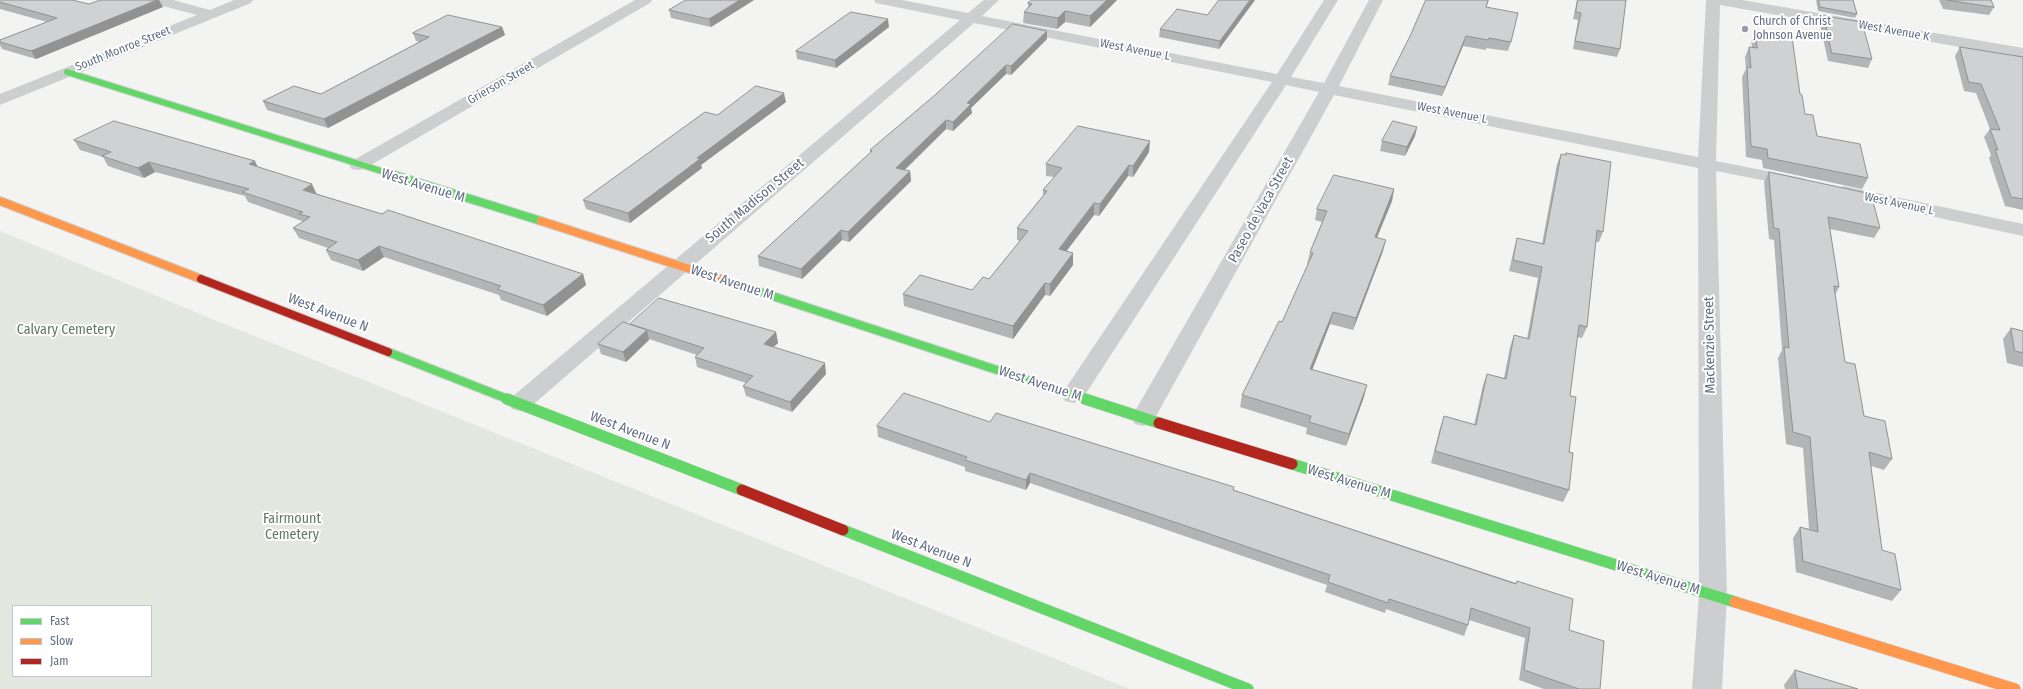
<!DOCTYPE html>
<style>
body{margin:0}
#map{position:relative;width:2023px;height:689px;overflow:hidden;background:#f3f4f2;font-family:"Fira Sans Condensed",sans-serif}
canvas{display:block}
.legend{position:absolute;left:12px;top:605px;width:140px;height:72px;box-sizing:border-box;background:#fff;border:1px solid #c0c5ce;margin:0;padding:5px 7px;list-style:none;font-size:12px;color:#626e84}
.legend li{display:flex;align-items:center;gap:8px;height:20px}
.legend b{width:20px;border:1px solid #c0c5ce}
</style>
<div id="map">
<canvas width="2023" height="689"></canvas>
<ul class="legend">
<li><b style="height:5px;background:#63d668"></b>Fast</li>
<li><b style="height:5px;background:#ff974d"></b>Slow</li>
<li><b style="height:5px;background:#b3261e"></b>Jam</li>
</ul>
</div>
<script>
const ctx = document.querySelector('canvas').getContext('2d');
ctx.lineJoin = 'round';
function fill(path, color) {
  ctx.fillStyle = color;
  ctx.fill(path, 'evenodd');
}
function stroke(path, color, width, dash) {
  ctx.strokeStyle = color;
  ctx.lineWidth = width;
  ctx.lineCap = dash ? 'butt' : 'round';
  ctx.setLineDash(dash || []);
  ctx.stroke(path);
}
function write(font, color, halo, rows, align = 'center') {
  ctx.font = font + ' "Fira Sans Condensed",sans-serif';
  ctx.lineWidth = 4;
  ctx.setLineDash([]);
  ctx.textBaseline = 'middle';
  ctx.strokeStyle = halo;
  ctx.fillStyle = color;
  for (const [text, x, y, turn = 0] of rows) {
    ctx.save();
    ctx.translate(x, y);
    ctx.rotate((+turn || 0) * Math.PI / 180);
    ctx.textAlign = isNaN(turn) ? turn : align;
    if (halo) ctx.strokeText(text, 0, 0);
    ctx.fillText(text, 0, 0);
    ctx.restore();
  }
}
fill(new Path2D(`
 M0,231l210,87 920,371h-1130zM13,606h138v70h-138z`), '#e2e7e0');
const fastFar2 = new Path2D(`
 M67,72l327,103`);
const fastFar1 = new Path2D(`
 M391,174l150,47
 M733,283l355,117
 M388,352l122,48`);
const fast = new Path2D(`
 M507,399l235,91
 M1085,399l74,24
 M1292,464l443,138
 M843,530l405,159`);
const slowFar1 = new Path2D(`
 M0,201l201,78
 M541,221l192,62`);
const slow = new Path2D(`
 M1735,602l280,87`);
const jamFar1 = new Path2D(`
 M201,279l187,73`);
const jam = new Path2D(`
 M1159,423l133,41
 M742,490l101,40`);
stroke(fastFar2, '#ced1d2', 8);
stroke(fastFar1, '#ced1d2', 10);
stroke(fast, '#ced1d2', 12);
stroke(slowFar1, '#ced1d2', 10);
stroke(slow, '#ced1d2', 12);
stroke(jamFar1, '#ced1d2', 10);
stroke(jam, '#ced1d2', 12);
fill(new Path2D(`
 M150,0h23l37,10 24,-10h19l-2,3 -251,102v-11l197,-79 -45,-12z
 M635,0h17l-2,3 -286,166 -6,1 -6,-1 -3,-4 3,-4z
 M874,0h28l66,13 16,-13h15l-17,16 295,58 47,-74h14l-47,77 33,6 45,-83h14l-44,86 359,71 8,-157h36l281,48v10l-303,-53 -4,156 81,16 6,1 3,4 -3,4 -6,1 -81,-16 11,424 -5,94h-30l7,-94 -1,-427 -364,-73 -179,323 -4,6 -8,2 -8,-2 -4,-6 188,-326 -33,-7 -205,316 -8,2 -8,-2 -4,-6 4,-6 207,-307 -298,-59 -446,386 -8,2 -8,-2 -4,-6 4,-6 448,-377 -79,-16 -5,-1z
 M1844,186l179,38v12l-186,-40 -2,-4 2,-4z`), '#cdcecf');
stroke(fastFar2, '#63d668', 6);
stroke(fastFar1, '#63d668', 8);
stroke(fast, '#63d668', 11);
stroke(slowFar1, '#ff974d', 8);
stroke(slow, '#ff974d', 11);
stroke(jamFar1, '#b3261e', 8);
stroke(jam, '#b3261e', 11);
fill(new Path2D(`
 M0,0l89,4 74,3 -127,52 -34,-10 -2,-4v-5l47,-18 -47,-13z
 M686,0h68l-43,27 -40,-9 -2,-8z
 M1032,0h85l-27,27 -25,-5 -8,7 -34,-6 1,-11 4,-5v-4z
 M1255,0l-36,49 -60,-12 1,-8z
 M1426,0h63l-3,8 25,34 -3,9 -22,-3v2l-23,-4 -21,50 -54,-11 2,-9 21,-42z
 M1577,0h49l-6,49 -3,8 -44,-8 5,-29 -5,-1z
 M1816,0h37l4,14 -2,4 -37,-7z
 M1939,0h52l3,7 -5,8 -46,-6z
 M1824,16l48,43 -4,9 -40,-7 -8,-37z
 M502,27l3,8 -177,93 -61,-18 -4,-9 58,-7 98,-52 -3,-1 -3,-8z
 M889,27l-53,41 -39,-9 -1,-8z
 M1755,31l45,63 5,20 12,22 51,42 -6,11 -99,-21 -1,-8 -16,-3 -4,-80 4,-8 -1,-12 4,-10 3,1 -1,-8z
 M1047,39l-36,36 -5,-1 -35,34 1,5 -19,18 -7,-2 -41,41 5,1 1,10 -62,61 -7,-2 -40,39 -43,-13 -1,-10 112,-103v-3z
 M1960,47l63,10v153l-18,-4 -16,-48 2,-3 -7,-18 6,-8 -14,-36 -12,-2 -9,-35z
 M786,102l-85,63 1,3 -72,55 -44,-14 -3,-9 134,-85z
 M1417,127l-2,9 -10,20 -25,-5 2,-10z
 M74,140l183,27 60,27 65,20 201,60 3,11 -39,31 -46,-16 -2,-5 -115,-38 -21,14 -32,-11 -5,-10 2,-2 -29,-10 -6,-10 10,-6 -1,-1 -54,-19 -3,-6 -90,-24 -11,6 -36,-12 -5,-9 -23,-7z
 M1149,152l-16,25 -5,-1 -29,40 -5,-1 -28,36 7,14 -23,31 -5,-1 -32,44 -109,-33 -1,-12 69,-4 17,-11 31,-38 -3,-1v-12l26,-32v-6l11,-13 -8,-1v-12z
 M1561,154l42,78 -4,10h-3l-9,85 -5,11 -5,-1 -7,59 -1,94 -6,12 -132,-39 9,-35 4,-12 30,9 9,-40 4,-11 17,4 6,-31 4,-12 13,4 11,-61 -29,-7 5,-22 3,-11 25,6 15,-80z
 M1769,172l111,56 -6,10 -44,-9 9,58 -4,8 10,67 19,54 28,43 -8,11 -13,-4 11,84 19,40 -9,11 -96,-29 -3,-34 7,-11 9,2 -6,-81 -17,-4 -8,-86 4,-8 -8,-110 -5,-1 -5,-57z
 M1394,189l-2,12 -15,37 6,13 -30,79 -23,-6 -18,45 52,28 -18,49 -40,-12 1,-6 -67,-21 2,-12 40,-73 26,-58h-1l3,-12 12,-30 -7,-2 2,-11z
 M630,324l146,8 2,11 -5,4 53,27 -34,38 -46,-16 -3,-10 3,-3 -49,-16 -2,-10 2,-2 -48,-16v1l-23,22 -25,-8 -3,-10 32,-19z
 M2011,328l12,3v36l-16,-4 -4,-24z
 M990,422l244,68 282,93 1,-2 52,49 31,59h-56l-25,-9 6,-42 -56,-18 -1,5 -4,11 -78,-27 -1,4 -60,-21 2,-7 -297,-102 -4,7 -61,-19v-4l-87,-30 -1,-11z
 M1795,670l63,19h-73l-1,-4z`), '#b3b4b5');
fill(new Path2D(`
 M157,0h2l4,7 -127,52 -5,-8z
 M740,0h14l-43,27 -2,-8z
 M1107,0h10l-27,27v-11z
 M1250,0h5l-36,49 1,-8z
 M1065,11v11l-8,7 1,-11z
 M888,19l1,8 -53,41 -1,-8z
 M502,27l3,8 -177,93 -4,-9z
 M1047,31v8l-36,36v-9z
 M1466,36l-3,10 -21,50 3,-9z
 M1006,65v9l-35,34 1,5 -19,18v-9l14,-19z
 M784,93l2,9 -85,63 1,3 -72,55 -2,-10 69,-55z
 M946,120v9l-49,48 -1,-9z
 M1417,127l-2,9 -10,20 2,-9z
 M1150,141l-1,11 -16,25v-11z
 M255,161l5,11 -11,-8z
 M149,162l6,10 -11,6 -6,-10z
 M1129,165l-1,11 -29,40 1,-12z
 M910,171l1,10 -62,61 -1,-10z
 M312,184l5,11 -14,-5z
 M1394,189l-2,12 -20,48 3,-12z
 M1094,203v12l-35,46v-12z
 M841,230l1,10 -40,39 -1,-10z
 M1386,240l-3,11 -30,79 3,-12z
 M379,246l5,11 -21,14 -5,-11z
 M1073,253v12l-23,31v-12z
 M583,274l3,11 -39,31 -4,-11z
 M1045,283v12l-32,44v-13z
 M1333,312l-3,12 -22,57 2,-12z
 M647,330l2,10 -23,22 -3,-10z
 M776,332l2,11 -12,11 -2,-10z
 M825,363l1,11 -34,38 -2,-10z
 M1367,385l-3,12 -18,49 3,-12z
 M1030,473v10l-4,7v-10z`), '#929293');
const building = new Path2D(`
 M0,0h72l17,4 11,-4h57l-126,51 -31,-9v-2l57,-22 -57,-16z
 M686,0h54l-31,19 -40,-9z
 M1032,0h75l-17,16 -25,-5 -7,7 -34,-6 8,-8 -4,-1z
 M1219,0h31l-30,41 -60,-12 17,-20 30,6z
 M1426,0h62l-2,7 32,6 -7,29 -22,-4 -1,2 -22,-4 -21,51 -55,-11 21,-42z
 M1578,0h48l-6,49 -45,-8 6,-28 -5,-1z
 M1819,0h34l4,14 -37,-7z
 M1947,0h44l3,7z
 M851,12l37,7 -53,41 -39,-9z
 M448,15l54,12 -178,92 -61,-18 31,-15 27,8 108,-57 -16,-4z
 M1824,16l38,6 10,37 -40,-6z
 M1013,24l34,7 -36,35 -5,-1 -39,38 4,1 -18,18 -7,-2 -50,48 14,3 -62,61 -7,-2 -40,39 -43,-13 114,-105 -2,-1 65,-55z
 M1755,31l37,6 8,57 2,1 3,19 8,1 4,21 43,8 8,34 -100,-20 -1,-9 -16,-3 -4,-79 4,1 -2,-21 8,1z
 M1960,47l63,10v142l-12,-2 -16,-48 3,1 -8,-21 10,1 -19,-46 -12,-2z
 M756,86l28,7 -87,65 3,1 -72,54 -45,-13 122,-88 12,3z
 M114,121l141,40 -6,3 63,20 -9,6 79,24 6,-4 195,64 -40,31 -46,-16 4,-3 -122,-40 -21,14 -32,-10 11,-8 -44,-14 17,-11 -11,-3 4,-2 -61,-20 7,-3 -100,-27 -11,6 -36,-12 9,-4 -37,-12z
 M1393,121l24,6 -10,20 -25,-6z
 M1078,126l72,15 -17,25 -4,-1 -29,39 -6,-1 -35,46 14,4 -23,31 -5,-1 -32,43 -110,-32 17,-19 52,15 11,-13 6,2 39,-48 -11,-3 30,-37 -4,-1 19,-22 -16,-4z
 M1566,153l45,9 -8,70 -6,-2 -10,97 -8,-2 -9,71 6,1 -7,55 4,1 -4,37 -134,-39 9,-35 32,9 11,-51 19,5 8,-44 15,4 13,-72 -29,-7 4,-22 27,6 17,-90 5,1z
 M1769,172l102,22 9,34 -52,-11 11,70 -5,-1 11,76 10,2 9,52 21,5 7,38 -23,-7 13,98 13,4 6,36 -98,-29 -3,-34 18,5 -8,-95 -17,-5 -9,-85 5,1 -10,-119 -5,-1z
 M1334,175l60,14 -19,48 11,3 -30,78 -23,-6 -23,57 57,16 -18,49 -40,-12 2,-6 -69,-21 37,-74 3,1 31,-69 -3,-1 17,-41 -10,-2z
 M659,298l117,34 -12,12 61,19 -35,39 -47,-16 10,-10 -58,-19 9,-9 -74,-24z
 M623,322l24,8 -24,22 -25,-8z
 M2011,328l12,3v22l-8,-2z
 M904,393l86,29 6,-9 238,74 -1,3 283,94 1,-3 56,18 -4,31 35,11 -4,48h-21l-55,-19 6,-42 -59,-20 -3,17 -79,-26 -1,4 -60,-21 2,-7 -300,-102 -4,7 -61,-20 2,-3 -90,-31z
 M1795,670l63,19h-60z`);
fill(building, '#d0d1d2');
stroke(building, '#929293', 1);
for (const [x, y, r, color] of [
 [1745,29,4,"#959daa"]
]) {
  const dot = new Path2D();
  dot.arc(x, y, r, 0, 2 * Math.PI);
  ctx.fillStyle = color;
  ctx.fill(dot);
  stroke(dot, '#fff', 1.5);
}
write('12px', '#626e84', '#fff', [
 ["Church of Christ",1753,22],
 ["Johnson Avenue",1753,36]
], 'left');
write('12px', '#626e84', '#fff', [
 ["West Avenue K",1894,31,10],
 ["South Monroe Street",123,49,-22],
 ["West Avenue L",1135,50,11],
 ["Grierson Street",501,83,-30],
 ["West Avenue L",1452,113,11],
 ["West Avenue L",1899,204,12]
]);
write('14px', '#626e84', '#fff', [
 ["West Avenue M",423,186,17],
 ["South Madison Street",755,201,-40],
 ["Paseo de Vaca Street",1261,210,-61],
 ["West Avenue M",732,283,18],
 ["West Avenue N",328,313,21],
 ["Mackenzie Street",1710,345,-91],
 ["West Avenue M",1040,384,18],
 ["West Avenue N",630,431,21],
 ["West Avenue M",1349,482,17],
 ["West Avenue N",931,549,21],
 ["West Avenue M",1658,578,17]
]);
write('14px', '#627a62', '#fff', [
 ["Calvary Cemetery",66,330],
 ["Fairmount",292,519],
 ["Cemetery",292,535]
]);
</script>
